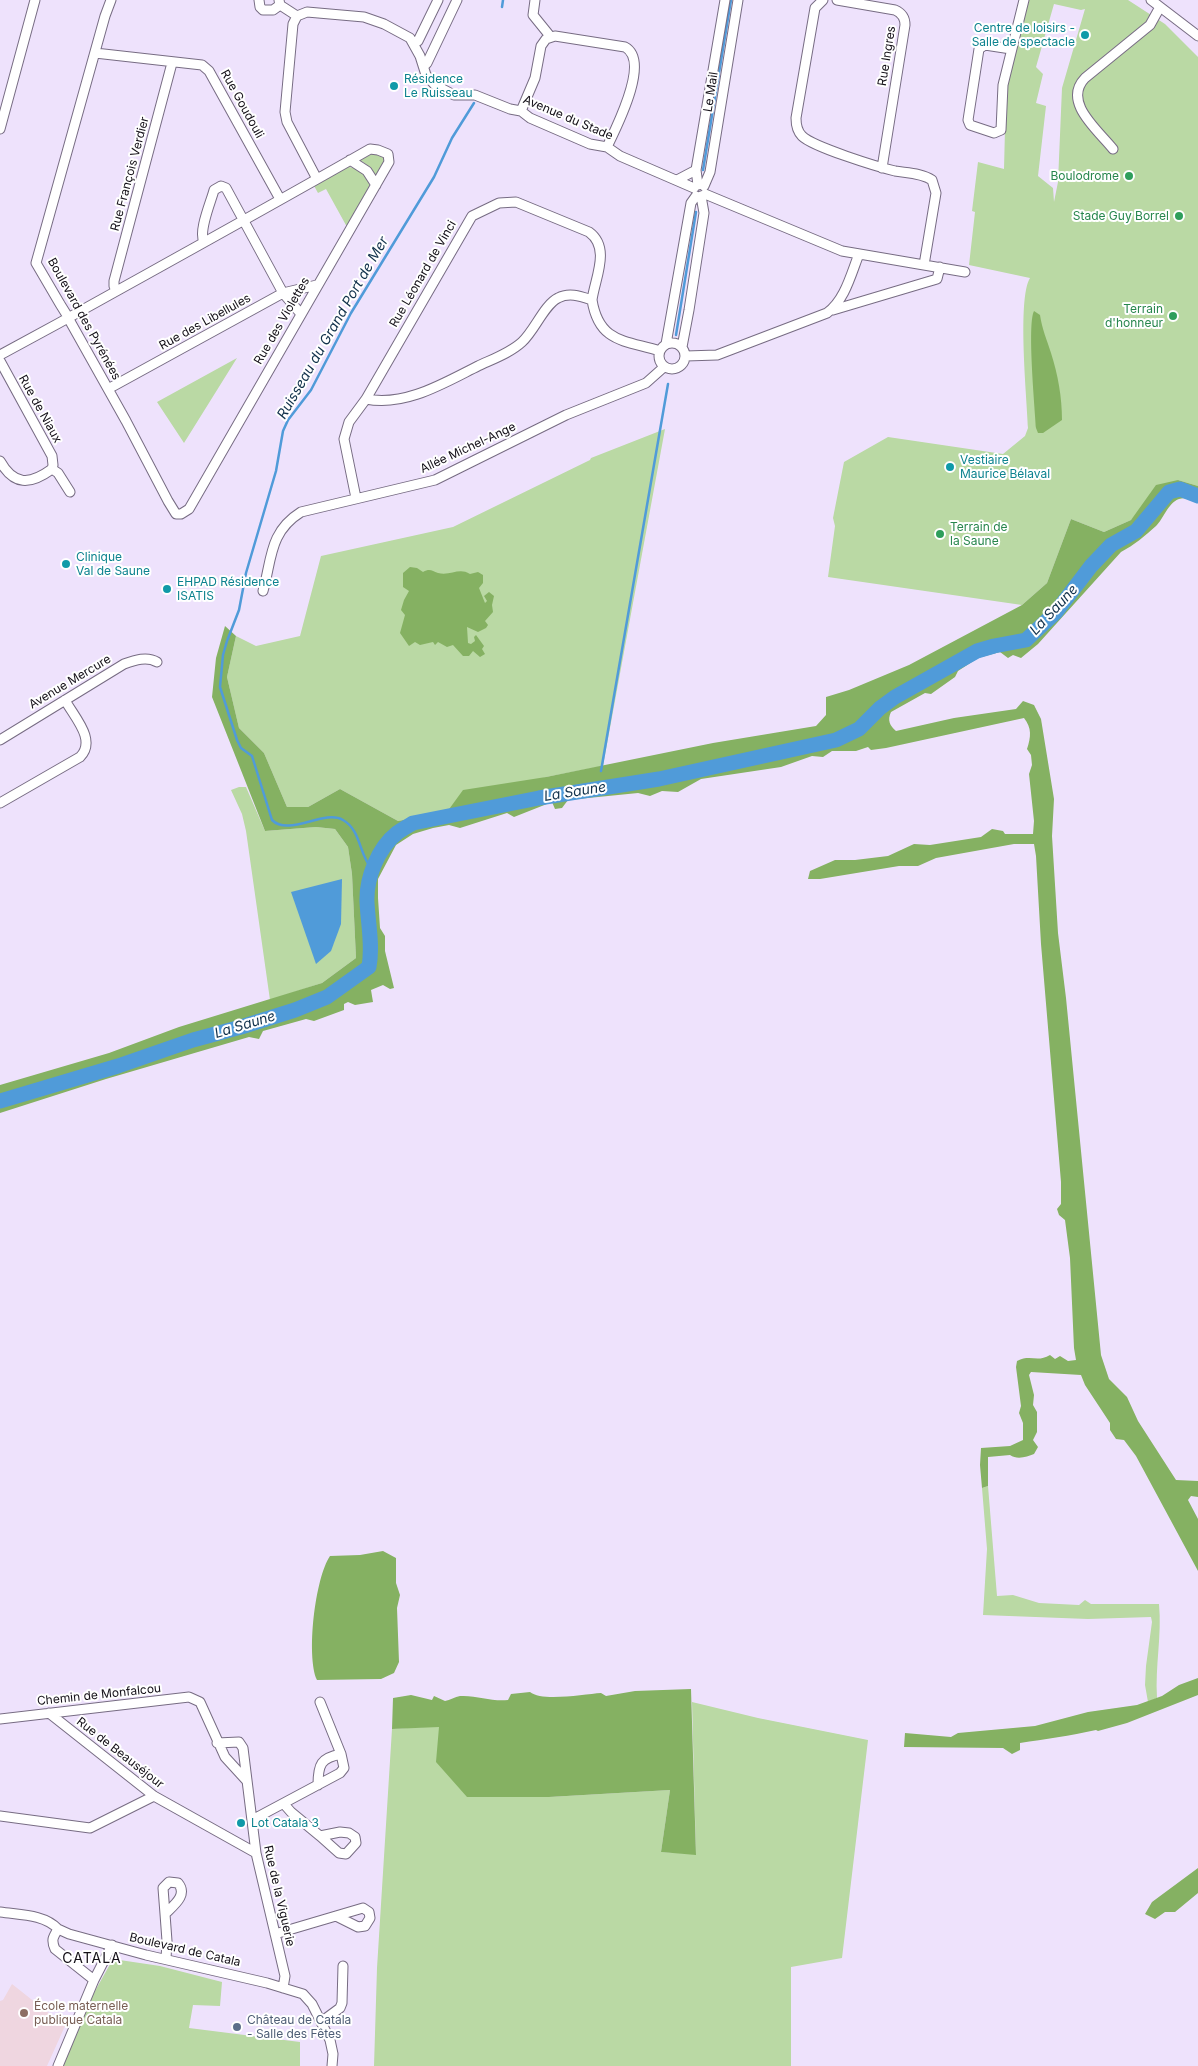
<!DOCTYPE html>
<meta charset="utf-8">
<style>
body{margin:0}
canvas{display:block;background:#eee2fc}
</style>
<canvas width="1198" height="2066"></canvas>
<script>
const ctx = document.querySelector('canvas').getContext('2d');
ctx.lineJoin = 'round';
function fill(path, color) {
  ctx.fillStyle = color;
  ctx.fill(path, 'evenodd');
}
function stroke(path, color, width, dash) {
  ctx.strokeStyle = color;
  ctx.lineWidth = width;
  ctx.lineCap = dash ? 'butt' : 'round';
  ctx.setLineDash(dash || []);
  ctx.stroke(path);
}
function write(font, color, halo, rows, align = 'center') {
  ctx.font = font + ' Inter,sans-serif';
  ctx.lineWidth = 4;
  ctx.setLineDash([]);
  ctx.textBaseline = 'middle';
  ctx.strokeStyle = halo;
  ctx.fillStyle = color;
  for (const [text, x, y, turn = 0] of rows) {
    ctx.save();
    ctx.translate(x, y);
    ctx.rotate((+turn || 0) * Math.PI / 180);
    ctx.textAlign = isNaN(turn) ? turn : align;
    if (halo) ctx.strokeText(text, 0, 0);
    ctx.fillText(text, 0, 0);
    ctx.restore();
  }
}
fill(new Path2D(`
 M12,1984l53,42 -18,40h-47v-65l3,-1z`), '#efd6e0');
fill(new Path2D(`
 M1029,0h99l37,24 33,33v429l-20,-6 -47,40 -27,12 -33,-13 -24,64 -25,22 -194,-28 7,-51 -2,-8 11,-56 44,-25 115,17 22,-18 3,-8c-1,-30 -11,-129 2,-150l-61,-13 6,-53 -3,-1 6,-49 26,7 2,-80zM1054,4l27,6 4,-1 -23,79 -4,94 -4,20 -1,-14 -15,-12 8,-70 -10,-3 7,-29 -7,-7z
 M374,153l13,5 -11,18 -5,-8 -11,-8z
 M347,167c12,0 25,9 22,22 -3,11 -16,28 -22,38l-21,-38 -8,4 -5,-9z
 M237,358l-53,85 -27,-41z
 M665,429l-62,337 -57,11 -99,35 -49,9 -58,-32 -32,18h-21l-23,-54 -25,-25 -12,-51 9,-41 20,10 44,-10 21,-80 132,-29 137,-67 1,-2z
 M239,787h7l19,44 51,-4 19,2 13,18 4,27 4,84 -34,25 -52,17 -24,-169 -4,-17 -11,-24z
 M988,1486l9,110 16,-1 26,8 40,2 6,-5 6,4h68c3,31 -4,62 -2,94l-9,4 -3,-17 1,-19 6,-44 -1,-5 -63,2 -105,-4 4,-66 -5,-61z
 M692,1702l66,16 110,22 -26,218 -51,9v99h-417l3,-98 15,-239 47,-3 110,71 121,-7 -9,62 35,2z
 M113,1959l47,7 62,16 -2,24 -27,-1 -4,23 111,14v24h-238l29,-68z`), '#bad9a4');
fill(new Path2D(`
 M1034,311l6,4c2,14 7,25 11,38 7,22 11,44 11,67l-19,13h-5l-2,-5c-1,-20 -9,-104 -2,-117z
 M1178,480l20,6v17c-6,-3 -12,-6 -19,-4 -11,4 -15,19 -23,27 -11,10 -22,19 -35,26l-83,92 -17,14 -8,-3 -5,3 -8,-6 -22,6 -20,13 -3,6 -24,17 -6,-1 -34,19c-4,8 -1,14 5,19l58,-13 62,-9 7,-8 11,4 7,14 13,80 -2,37 6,97 8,65 35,357 8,24 18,18 11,24 38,59 22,1v16l-7,-1 -3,4 10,19v52l-62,-115 -12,-16 -8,-1 -6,-9v-7l-25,-38 -4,-10 -50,-3 -2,3 5,20 -1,10 4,7v20l-4,8 5,7 -4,7c-7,3 -17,6 -24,1l-22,2v29l-6,2 -2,-23 1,-17 29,-2 13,-6v-17l-4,-10 2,-7 -5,-39 1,-6c14,-7 20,2 33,-6l5,4 5,-3 8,5 8,-1 -2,-12 -4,-90 -5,-38 -6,-5 -2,-6 4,-5v-22l-20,-238 -5,-88 -2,-12h-20l-78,14 -18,8h-19l-79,13h-12l2,-8 25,-11h20l33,-4 26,-12 16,1 51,-8 11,-8 11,2 2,3h28l1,-13 -5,-47 3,-9 -1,-10 -4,-6c4,-12 5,-21 -3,-31l-138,30 -15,2 -3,-3 -12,4h-24l-9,6 -11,-1 -31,11 -80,12 -23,13 -16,-1 -12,5 -12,-3 -70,7 -6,8 -7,1 -3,-7 -38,15 -7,-4 -47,15 -11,-3 -16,3 -20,6 -17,11 -18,34v19l2,30 5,8v15l9,37 -4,1 -7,-4 -12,5 2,12 -18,3 -7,-3 -4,2v6l-30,11 -8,-2 -43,12 -4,8 -10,-2 -143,42 -106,34v-28l109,-32 70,-26 143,-44 34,-25 -4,-84 -4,-27 -13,-18 -19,-2 -51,4 -53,-134 4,-39 9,-32 11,10 -9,41 12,51 25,25 23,54h21l32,-18 58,32 49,-9 16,-22 83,-13 167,-34 103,-17 10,-11v-18l23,-7 60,-25 113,-60 25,-22 24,-64 33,13 27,-12 25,-35z
 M410,567l7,1 6,4c7,-4 9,-1 15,1 13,3 21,-6 32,1l8,-2 5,3v8l-4,5 6,15 2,-2 -3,-5 5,-4 5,4 -2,9 1,7 -8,9 3,4 -2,3 -8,4 -11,-5 1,16 3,1 4,-3 -1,-4 2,-2 8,11 -2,3 3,5 -5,3 -7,-6 -4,5h-6l-10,-11 -6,2 -9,-5 -3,3 -2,-3 -13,3 -5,-3 -6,4 -9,-13 5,-18 -4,-5 3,-10 5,-9 -6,-4v-14z
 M383,1551l13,7v25l4,12 -3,13 2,54 -5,11 -13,6 -64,1c-11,-24 -2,-102 13,-124l30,-1z
 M1198,1678v17l-71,28 -29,8 -2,-1c-26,6 -51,9 -76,13v7l-8,4 -9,-6 -99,-1 1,-14 46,4 7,-4 77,-7 53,-14 49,-7 25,-9 17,-11z
 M691,1689l5,166 -35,-3 9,-62 -121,7h-82l-31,-35 3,-35 -47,2 1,-31 18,-3 21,5 2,-4 11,5c5,-1 10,-4 15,-5 17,-1 32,6 48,4l3,-6 19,-2c12,10 55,2 71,1l5,3 29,-5z
 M1198,1868v25l-23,19h-10l-10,7 -10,-5 7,-12z`), '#85b162');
fill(new Path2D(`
 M342,879l-1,45 -10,27 -15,13 -25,-72z`), '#509bd9');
stroke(new Path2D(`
 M502,7l1,-7
 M703,170l28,-170
 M676,335l20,-123
 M601,771l67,-387
 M598,788l1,-6
 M372,869c-13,-14 -11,-39 -29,-49 -19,-11 -54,17 -71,0l-20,-64 -11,-8 -4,-8 -17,-53 3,-32 4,-14 12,-31 7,-37 30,-102 7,-40 5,-11 23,-30 40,-77 83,-136 18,-39 22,-35`), '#509bd9', 2.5);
stroke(new Path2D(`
 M0,1101l118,-35 75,-26 48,-13 54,-17 32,-13 42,-30c4,-22 -1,-43 -2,-65 -1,-24 11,-54 30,-69 5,-4 11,-7 16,-10l126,-25 120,-19 177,-39 23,-11 21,-21 15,-11 82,-46 17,-5 32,-6 30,-28 35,-46 20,-21 25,-14 33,-39 11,-3 18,7`), '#509bd9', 15);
const minor = new Path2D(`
 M259,0l1,7 3,3h10l7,-5
 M279,0l1,5 17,11
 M535,0l-2,15 17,21
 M823,0l-8,8 -19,110c0,7 1,13 6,18 11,11 76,31 93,35 12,2 27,2 37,9l4,13 -12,72
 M837,0l58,10c7,3 10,8 10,15l-23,143
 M1151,0l47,36
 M414,43l4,-2 20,-41
 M1011,49l-26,-4 -6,4 -11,71 2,5 24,8 7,-3 2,-45 21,-85
 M95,53l107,12 7,6 71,128
 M424,66l3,-3 30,-63
 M521,111l14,-33 6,-32 5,-7 9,-3 70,11c26,14 -9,81 -18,100
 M0,129l35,-129
 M1113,149c-15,-19 -51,-47 -28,-71l65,-53 10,-18
 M350,160l17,11 9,14
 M317,179l-30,-57 -2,-10 8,-88 4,-8 10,-4 57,5 20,7 26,14 10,18 6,19 9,10 19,10h21l35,14 11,2 9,7 60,26 17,3 13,9 74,32
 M677,180l19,-10
 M698,185l-2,-15 29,-170
 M704,186l6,-14 28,-172
 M705,194l137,57 123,21
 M204,242c-6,-11 7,-40 10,-52l7,-4 5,2 57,105 18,21
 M116,291l-2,-5v-5l58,-218
 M833,310l104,-31 3,-12
 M659 356a13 13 0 1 1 26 0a13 13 0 1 1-26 0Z
 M666,344l25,-141 5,-7
 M682,347l7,-37 15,-97 -3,-17
 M0,355l59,-32c104,-58 208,-115 311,-174l8,1 10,4 1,8 -200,347 -8,5h-5l-8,-13 -42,-80 -55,-98c-3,-6 -7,-13 -11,-19l-24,-41 69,-247 6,-16
 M686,356l31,-1 110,-42c18,-13 24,-39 32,-59
 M0,361l52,95 1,9 -1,4
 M108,389l175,-96 34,-8
 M366,399c39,8 78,-16 112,-33 15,-7 32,-13 44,-24 13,-12 22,-37 36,-44 11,-6 22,-2 34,2 7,43 33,40 68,51
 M0,461c14,25 30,24 52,8
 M52,469l6,4 12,19
 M356,498l-12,-59 5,-17 17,-23 106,-183 27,-13 17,-1 73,30c22,16 6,46 3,68
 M263,591c9,-32 6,-59 38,-79l134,-32 131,-65 80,-32 18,-16
 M0,740l124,-76c11,-4 23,-8 33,-2
 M0,803l80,-46c17,-17 -6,-40 -15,-57
 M49,1713l105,83 102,57
 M0,1719l189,-22 11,5 25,55 21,23
 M217,1743l22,-1 4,6 13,105 29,123 -2,12
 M318,1785c0,-21 3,-27 23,-31
 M284,1804l7,8 29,24
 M0,1816l90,12 64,-32
 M252,1820l88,-47 4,-5 -3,-14 -21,-52
 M340,1832l9,1 6,4 1,6 -10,11 -7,-1 -19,-17z
 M0,1912c19,3 44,2 58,17
 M165,1914l-2,-26 6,-6 9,1c10,12 -4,22 -13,31l2,27 -1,18
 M275,1934l88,-26 6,4 1,6 -5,8 -7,1 -22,-11
 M94,1980l-39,-31c-4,-9 -2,-12 3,-20l11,5 77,21 121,28 36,11 9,10 18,36 3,14 -1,12
 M321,2022l19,-14 2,-5 1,-37
 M58,2066l36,-86 18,-35`);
stroke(minor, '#776c83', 11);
stroke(minor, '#fff', 9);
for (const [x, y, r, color] of [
 [1085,35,5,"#0f9aa8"],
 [394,86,5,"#0f9aa8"],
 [1129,176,5,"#2e9e5b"],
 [1179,216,5,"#2e9e5b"],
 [1173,316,5,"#2e9e5b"],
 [950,467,5,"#0f9aa8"],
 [940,534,5,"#2e9e5b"],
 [66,564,5,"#0f9aa8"],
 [167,589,5,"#0f9aa8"],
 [241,1823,5,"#0f9aa8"],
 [24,2013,5,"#8d6e63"],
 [237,2027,5,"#5c6f8a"]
]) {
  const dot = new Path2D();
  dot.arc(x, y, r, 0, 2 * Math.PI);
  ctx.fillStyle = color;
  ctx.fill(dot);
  stroke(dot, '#fff', 2);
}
write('12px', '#0d838f', '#fff', [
 ["Centre de loisirs -",1075,28,"right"],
 ["Salle de spectacle",1075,42,"right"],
 ["Résidence",404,79],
 ["Le Ruisseau",404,93],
 ["Vestiaire",960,460],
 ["Maurice Bélaval",960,474],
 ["Clinique",76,557],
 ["Val de Saune",76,571],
 ["EHPAD Résidence",177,582],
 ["ISATIS",177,596],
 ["Lot Catala 3",251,1823]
], 'left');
write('12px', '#130f17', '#fff', [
 ["Rue Ingres",887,56,-81],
 ["Le Mail",711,92,-81],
 ["Rue Goudouli",242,104,61],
 ["Avenue du Stade",568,118,23],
 ["Rue François Verdier",130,174,-75],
 ["Rue Léonard de Vinci",423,274,-60],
 ["Boulevard des Pyrénées",84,319,61],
 ["Rue des Violettes",282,321,-60],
 ["Rue des Libellules",205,322,-29],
 ["Rue de Niaux",40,409,61],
 ["Allée Michel-Ange",468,448,-25],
 ["Avenue Mercure",70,682,-31],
 ["Chemin de Monfalcou",99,1695,-6],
 ["Rue de Beauséjour",120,1753,38],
 ["Rue de la Viguerie",279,1896,77],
 ["Boulevard de Catala",185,1950,13]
]);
write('12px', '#27864d', '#fff', [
 ["Boulodrome",1119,176],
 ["Stade Guy Borrel",1169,216],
 ["Terrain",1163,309],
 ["d'honneur",1163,323],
 ["Terrain de",950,527,"left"],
 ["la Saune",950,541,"left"]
], 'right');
write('12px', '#785e54', '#fff', [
 ["École maternelle",34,2006],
 ["publique Catala",34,2020]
], 'left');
write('12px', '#4e5e75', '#fff', [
 ["Château de Catala",247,2020],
 ["- Salle des Fêtes",247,2034]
], 'left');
write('italic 14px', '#11314b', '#fff', [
 ["Ruisseau du Grand Port de Mer",333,328,-60],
 ["La Saune",1054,610,-47],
 ["La Saune",575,792,-9],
 ["La Saune",245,1025,-17]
]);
ctx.letterSpacing = '1px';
write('14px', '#130f17', '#fff', [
 ["CATALA",92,1959]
]);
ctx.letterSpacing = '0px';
</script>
